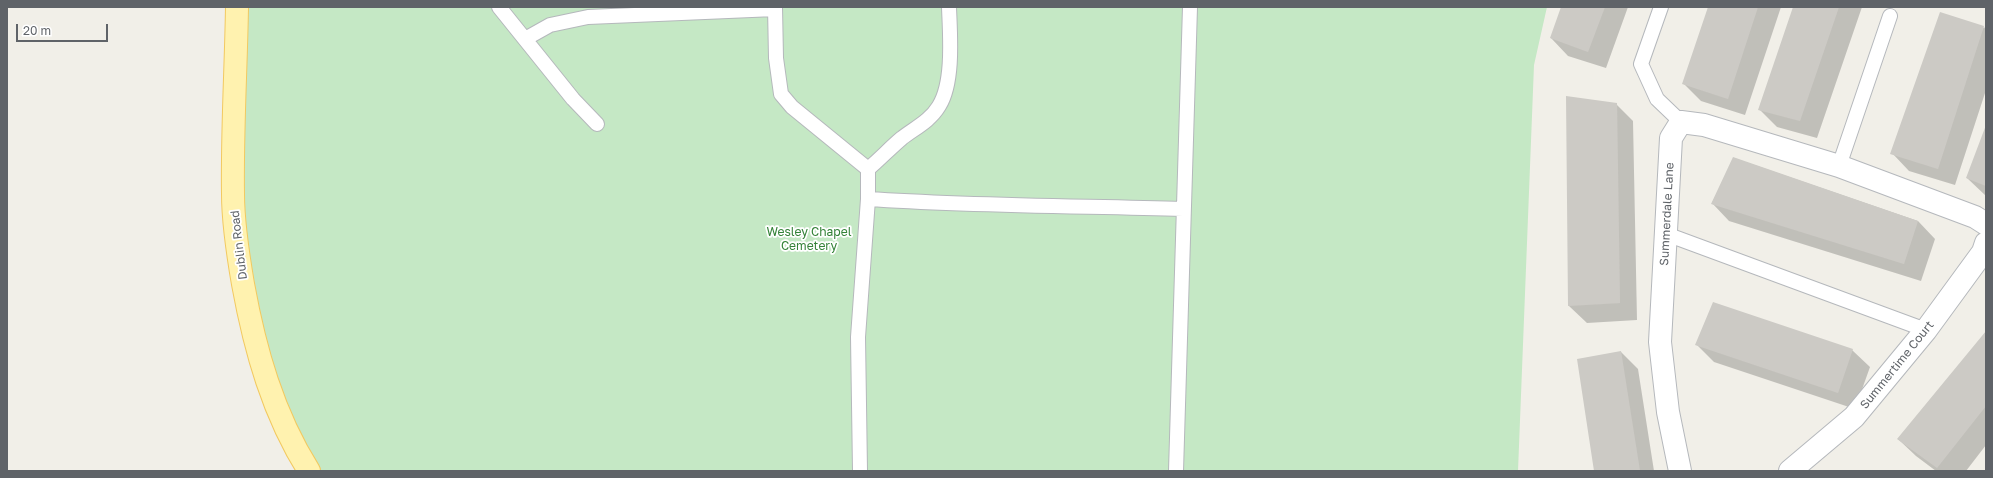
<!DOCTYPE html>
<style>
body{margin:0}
#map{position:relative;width:1993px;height:478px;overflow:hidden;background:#f1efe8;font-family:"Golos Text",sans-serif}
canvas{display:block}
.frame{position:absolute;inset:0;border:8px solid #5f6368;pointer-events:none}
.scale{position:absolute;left:16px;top:24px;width:92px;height:18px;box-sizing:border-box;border:2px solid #5f6368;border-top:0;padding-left:5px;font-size:12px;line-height:14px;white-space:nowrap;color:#5f6368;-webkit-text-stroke:3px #fff;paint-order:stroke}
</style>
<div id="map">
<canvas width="1993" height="478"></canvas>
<div class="frame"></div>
<div class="scale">20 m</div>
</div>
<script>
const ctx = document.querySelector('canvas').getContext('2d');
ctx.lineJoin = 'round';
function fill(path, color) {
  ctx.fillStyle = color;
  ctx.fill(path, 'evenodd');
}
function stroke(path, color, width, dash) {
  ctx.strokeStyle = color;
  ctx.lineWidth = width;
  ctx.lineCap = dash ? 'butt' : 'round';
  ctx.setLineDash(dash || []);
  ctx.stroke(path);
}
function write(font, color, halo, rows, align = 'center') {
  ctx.font = font + ' "Golos Text",sans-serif';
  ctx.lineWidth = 3.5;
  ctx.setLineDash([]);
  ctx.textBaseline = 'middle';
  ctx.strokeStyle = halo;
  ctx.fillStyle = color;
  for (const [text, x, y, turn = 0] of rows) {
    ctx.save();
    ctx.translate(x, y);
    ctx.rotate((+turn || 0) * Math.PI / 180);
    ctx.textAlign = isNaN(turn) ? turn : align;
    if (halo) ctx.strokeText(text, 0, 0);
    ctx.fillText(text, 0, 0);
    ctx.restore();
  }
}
fill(new Path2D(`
 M237,7h1310l-13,58 -16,406h-1209l-7,-11 -63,-201z`), '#c5e8c5');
fill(new Path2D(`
 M1562,7h66l-22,61 -38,-12 -17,-18z
 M1709,7h72l-36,108 -44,-14 -17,-17z
 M1794,7h68l-45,131 -40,-11 -18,-18z
 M1984,27l2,3v60l-31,95 -46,-14 -17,-18z
 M1567,97l49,7 17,17 4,199 -50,3 -18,-17z
 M1986,128v68l-19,-18z
 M1734,158l184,63 17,18 -14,42 -192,-60 -17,-18z
 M1986,332v113l-20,26h-30l-20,-15 -18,-17z
 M1697,345l155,5 18,17 -15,42 -141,-47z
 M1621,352l17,17 16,102h-59z`), '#0003');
fill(new Path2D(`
 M1561,7h44l-17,45 -38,-14z
 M1708,7h50l-30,92 -46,-15z
 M1793,7h46l-39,114 -42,-11z
 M1940,12l44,14 -46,143 -48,-15z
 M1566,96l51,7 3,200 -52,3z
 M1986,125v61l-20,-8z
 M1733,157l185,64 -14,43 -193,-60z
 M1713,302l140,47 -15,44 -143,-48z
 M1986,331v75l-49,62 -40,-29z
 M1621,351l19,120h-46l-17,-112z`), '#cccac5');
const lane = new Path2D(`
 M499,7l74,92 24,25
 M775,7l1,51 5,36 11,13 76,62c12,-10 22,-21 34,-31 13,-10 28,-17 37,-32 15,-24 11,-71 10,-99
 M1661,7l-20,57 16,35 24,23
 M525,39l25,-14 38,-8 187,-8
 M1839,166l51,-150
 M868,169v30c105,7 210,7 315,10
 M1666,234l260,96
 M860,471l-2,-134 10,-138
 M1176,471l14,-464`);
const street = new Path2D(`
 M1680,471l-12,-59 -8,-70 11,-204 10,-16 23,3 135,41 136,51 11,7
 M1790,471l64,-54 72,-87 57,-78 3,-9`);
const primary = new Path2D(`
 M237,7c-1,62 -5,125 -4,187 0,30 5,61 10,90 12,66 30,130 66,187`);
stroke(lane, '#b5b8bc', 16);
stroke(street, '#b5b8bc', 24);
stroke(primary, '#f2c960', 24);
stroke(lane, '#fff', 14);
stroke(street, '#fff', 22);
stroke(primary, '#fff2af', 22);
write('12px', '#5f6368', '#fff', [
 ["Summerdale Lane",1667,214,-87],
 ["Dublin Road",239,245,-97],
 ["Summertime Court",1897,365,-51]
]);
write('12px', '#348238', '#fff', [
 ["Wesley Chapel",809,232],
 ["Cemetery",809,246]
]);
</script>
